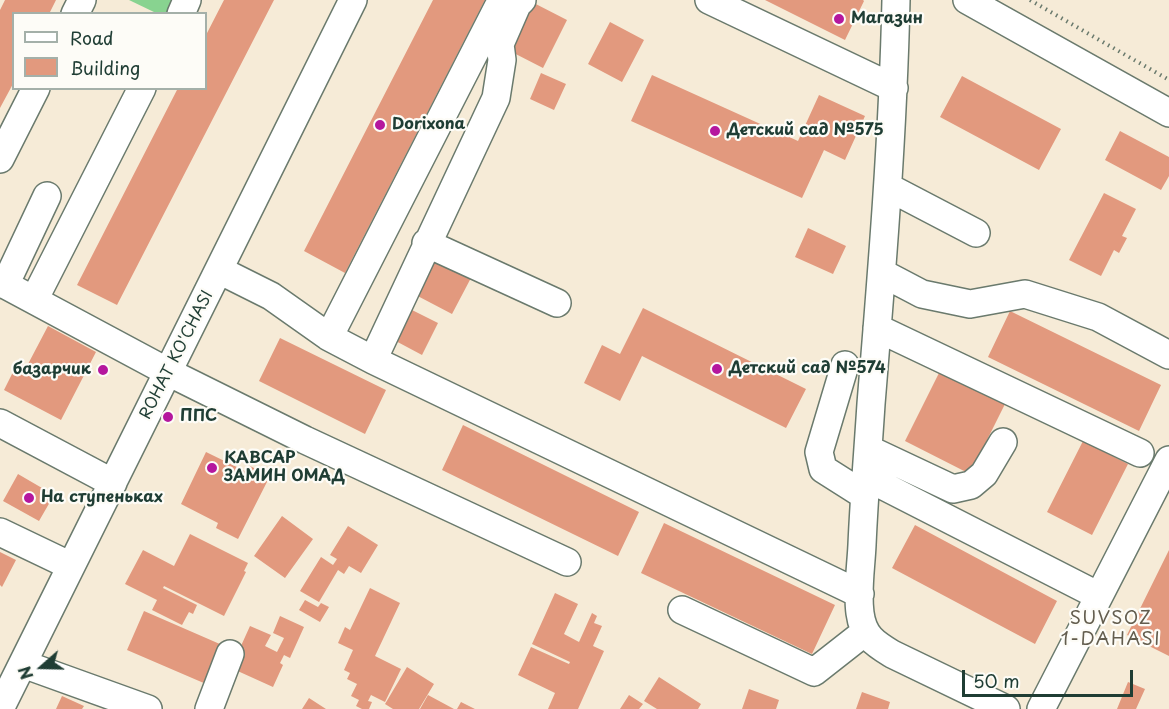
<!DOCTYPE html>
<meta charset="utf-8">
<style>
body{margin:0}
#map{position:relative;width:1169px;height:709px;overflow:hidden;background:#f6ebd7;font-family:"Playpen Sans",sans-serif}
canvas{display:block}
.legend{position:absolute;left:12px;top:12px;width:195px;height:78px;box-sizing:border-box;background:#fdfcf7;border:2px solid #a4b0a9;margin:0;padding:8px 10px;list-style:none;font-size:18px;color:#1f3d34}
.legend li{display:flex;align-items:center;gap:12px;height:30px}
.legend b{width:30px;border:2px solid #a4b0a9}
.north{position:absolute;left:12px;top:637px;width:60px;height:60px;-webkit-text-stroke:4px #fdfcf7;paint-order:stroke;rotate:250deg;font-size:16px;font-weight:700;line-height:24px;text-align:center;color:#1f3d34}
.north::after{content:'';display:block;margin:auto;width:21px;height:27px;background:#1f3d34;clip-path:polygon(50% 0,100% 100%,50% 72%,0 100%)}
.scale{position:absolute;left:962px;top:670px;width:171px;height:27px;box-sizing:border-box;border:3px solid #1f3d34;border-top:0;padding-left:8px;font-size:18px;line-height:21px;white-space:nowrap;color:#1f3d34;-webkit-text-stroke:4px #fdfcf7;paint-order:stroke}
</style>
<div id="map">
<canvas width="1169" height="709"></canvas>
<ul class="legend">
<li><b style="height:8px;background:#fff"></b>Road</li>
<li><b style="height:16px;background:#e2997e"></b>Building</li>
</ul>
<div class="north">N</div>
<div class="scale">50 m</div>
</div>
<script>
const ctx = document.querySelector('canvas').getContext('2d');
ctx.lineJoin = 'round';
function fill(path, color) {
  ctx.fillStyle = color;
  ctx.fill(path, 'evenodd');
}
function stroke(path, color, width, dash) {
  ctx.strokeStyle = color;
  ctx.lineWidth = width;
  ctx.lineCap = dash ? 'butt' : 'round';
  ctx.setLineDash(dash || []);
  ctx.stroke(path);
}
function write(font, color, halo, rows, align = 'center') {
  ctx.font = font + ' "Playpen Sans",sans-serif';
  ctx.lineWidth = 4.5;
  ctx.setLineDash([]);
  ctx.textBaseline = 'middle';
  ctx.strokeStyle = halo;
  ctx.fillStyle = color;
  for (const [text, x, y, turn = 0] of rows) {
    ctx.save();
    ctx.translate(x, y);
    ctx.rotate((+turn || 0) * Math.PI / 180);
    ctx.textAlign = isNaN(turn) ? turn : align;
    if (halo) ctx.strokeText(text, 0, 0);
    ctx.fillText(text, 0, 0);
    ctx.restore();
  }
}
fill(new Path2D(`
 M129,0h45l-6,14 -12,-1z`), '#88d390');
fill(new Path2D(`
 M5,0h51l-7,14h-35v68l-14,26v-98z
 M224,0h50l-157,305 -40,-20 101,-197h28v-53z
 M433,0h52l-140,273 -41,-22z
 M528,0l39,20 -24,48 -39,-20z
 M765,0h98l1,1 -19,39z
 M610,22l34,18 -22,42 -34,-18z
 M541,73l25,11 -12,26 -24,-11z
 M652,75l146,66 21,-46 46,21 -20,44 -21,-10 -22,48 -171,-77z
 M962,76l99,53 -22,41 -99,-53z
 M1120,131l49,26v19l-8,14 -56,-30z
 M1104,193l32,16 -14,27 5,2 -8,15 -5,-3 -13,26 -32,-16z
 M808,228l38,18 -13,28 -38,-17z
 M430,254l42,22 -20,38 -42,-22z
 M408,308l30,15 -16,32 -30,-16z
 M643,308l163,81 -20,39 -144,-72 -22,45 -36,-18 18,-38 18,9z
 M1010,311l151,74 -22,46 -151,-74z
 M48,326l48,26 -35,68 -57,-30 14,-28 9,4z
 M280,338l106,52 -21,44 -106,-53z
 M940,371l65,33 -35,70 -65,-33z
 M463,425l176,87 -21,44 -176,-86z
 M1083,441l45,23 -36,71 -45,-23z
 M206,452l41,20 3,-6 20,10 -32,63 -22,-11 2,-5 -37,-19z
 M18,474l36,21 -15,26 -36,-20z
 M282,516l31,23 -28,39 -31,-22z
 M664,523l171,82 -23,49 -171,-81z
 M915,525l142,76 -22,43 -143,-76z
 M348,526l30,19 -17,28 -12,-7 -5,8 -6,-4 -19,32 -19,-11 21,-34 12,8 4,-6 -7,-4z
 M190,534l58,29 -4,8 2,1 -22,44 -60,-30 -1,2 34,17 -4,9 -4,-2 -7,13 -30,-15 5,-10 -32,-16 18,-34 31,16z
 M1169,550v106l-42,-21z
 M0,552l16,8 -14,27 -2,-2z
 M370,588l30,15 -25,53 26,13 -16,33 -14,-7 -3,6 4,1 -3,7h-7l-6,-3 3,-6 -8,-4 6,-12 -10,-5 3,-6 -6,-3 9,-20 -15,-7 7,-16 5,3z
 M555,593l23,11 -14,30 15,8 13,-29 5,3 -3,7 8,3 -9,20 11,5 -26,58h-30l7,-16 -37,-18 13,-28 38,17 1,-2 -38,-18z
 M305,600l13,7 3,-4 8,4 -9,15 -21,-12z
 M144,611l85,37 -16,39 -86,-37z
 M280,616l24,11 -14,31 -6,-3 -4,8 3,2 -10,22 -42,-19 19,-42 21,9 -6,11 12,6 7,-14 -11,-5z
 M407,667l27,17 -15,25h-26l-8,-5z
 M659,677l42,27 -3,5h-41l-13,-8z
 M1128,682l17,7 -9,20h-19z
 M749,689l30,11 -3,9h-34z
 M862,692l28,10 -2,7h-32z
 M428,695l26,14h-34z
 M629,695l14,9 -4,5h-19z
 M62,696l22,10 -2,3h-26z
 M309,698l17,11h-24z
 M461,702l14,7h-18z`), '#e2997e');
const minor = new Path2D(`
 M709,0l185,88
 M896,0c-3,135 -14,270 -25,404 -3,47 -7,94 -9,141 -1,22 -5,46 -2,68 3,23 14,30 32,41l114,55
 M967,0l202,113
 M75,14l7,-14
 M181,14l6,-14
 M0,159l36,-71
 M888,187l88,46
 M426,243l131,60
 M219,270l52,26 58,41 44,23 487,234
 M882,273l40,21 48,10 55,-10 73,23 71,38
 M0,282l168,90 137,68 262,122
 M5,285l42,-89
 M34,300l108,-212
 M877,328l263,125
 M329,337l169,-330
 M373,360l123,-262 6,-38 -2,-16 17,-39 5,-5
 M845,365l-26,87 4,17 41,26
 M0,423l113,60
 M868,449l85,40 18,-4 13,-11 19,-32
 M866,477l233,119
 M0,532l71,34
 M682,610l132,62 51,-40
 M23,664l125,45
 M0,709l353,-709
 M209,709l21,-55
 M1041,709l128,-249`);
stroke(minor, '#6a7a6d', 30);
stroke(new Path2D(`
 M1030,0l139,80`), '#6a7a6d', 4, [1.5, 4.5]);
stroke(minor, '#fff', 27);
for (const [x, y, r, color] of [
 [839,19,6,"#b5179e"],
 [380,125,6,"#b5179e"],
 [715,131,6,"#b5179e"],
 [717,369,6,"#b5179e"],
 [103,370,6,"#b5179e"],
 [168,417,6,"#b5179e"],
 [212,468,6,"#b5179e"],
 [29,498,6,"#b5179e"]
]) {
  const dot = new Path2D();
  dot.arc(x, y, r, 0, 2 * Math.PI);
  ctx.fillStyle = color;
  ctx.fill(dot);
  stroke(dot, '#fdfcf7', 2);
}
write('bold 16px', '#1f3d34', '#fdfcf7', [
 ["Магазин",851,19],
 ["Dorixona",392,125],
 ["Детский сад №575",727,131],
 ["Детский сад №574",729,369],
 ["базарчик",91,370,"right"],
 ["ППС",180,417],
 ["КАВСАР",224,459],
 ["ЗАМИН ОМАД",224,477],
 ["На ступеньках",41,498]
], 'left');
write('16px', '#1f3d34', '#fdfcf7', [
 ["ROHAT KO'CHASI",177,355,-63]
]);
ctx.letterSpacing = '1.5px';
write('18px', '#635d4e', '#fdfcf7', [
 ["SUVSOZ",1111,619],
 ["1-DAHASI",1111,640]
]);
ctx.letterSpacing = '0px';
</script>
